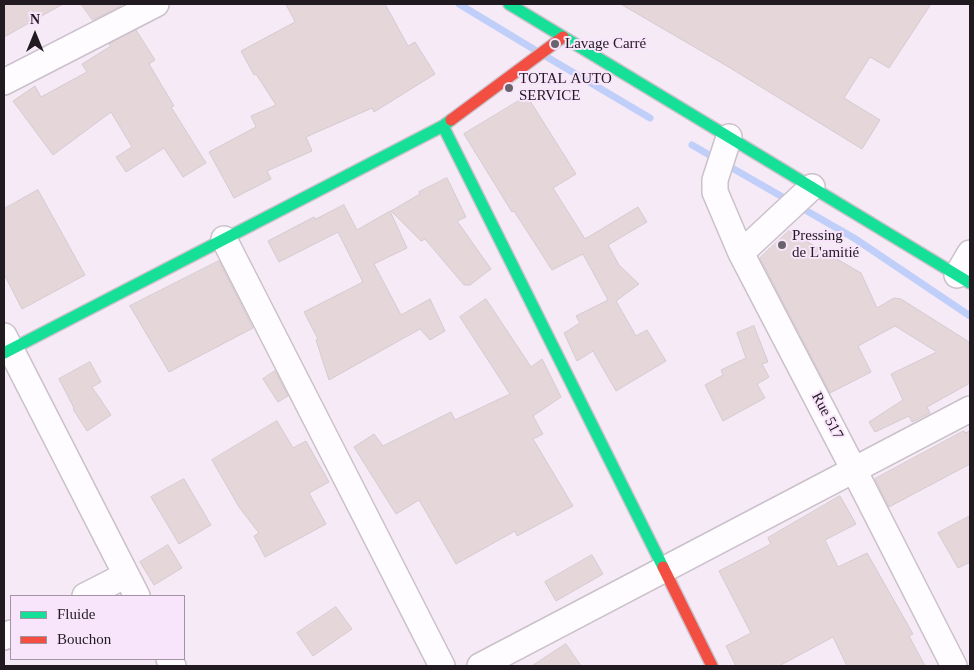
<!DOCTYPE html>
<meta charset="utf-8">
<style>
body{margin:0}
#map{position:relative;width:974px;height:670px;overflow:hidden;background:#f5eaf6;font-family:"Times New Roman",serif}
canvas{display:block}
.frame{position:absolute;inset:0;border:5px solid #211a21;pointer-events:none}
.legend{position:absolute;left:10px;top:595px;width:175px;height:65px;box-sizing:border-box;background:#f9e5fb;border:1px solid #a394a4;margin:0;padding:6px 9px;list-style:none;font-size:15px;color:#211a21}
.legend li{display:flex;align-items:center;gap:10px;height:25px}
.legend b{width:25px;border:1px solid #a394a4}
.north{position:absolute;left:10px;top:10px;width:50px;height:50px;-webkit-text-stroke:4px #f9e5fb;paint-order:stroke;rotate:0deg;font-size:14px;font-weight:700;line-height:20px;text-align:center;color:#211a21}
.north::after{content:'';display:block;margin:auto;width:18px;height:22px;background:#211a21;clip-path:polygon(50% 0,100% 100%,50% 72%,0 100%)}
</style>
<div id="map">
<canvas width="974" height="670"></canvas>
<div class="frame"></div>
<ul class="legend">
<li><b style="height:6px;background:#16e098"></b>Fluide</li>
<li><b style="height:6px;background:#f24e42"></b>Bouchon</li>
</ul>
<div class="north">N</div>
</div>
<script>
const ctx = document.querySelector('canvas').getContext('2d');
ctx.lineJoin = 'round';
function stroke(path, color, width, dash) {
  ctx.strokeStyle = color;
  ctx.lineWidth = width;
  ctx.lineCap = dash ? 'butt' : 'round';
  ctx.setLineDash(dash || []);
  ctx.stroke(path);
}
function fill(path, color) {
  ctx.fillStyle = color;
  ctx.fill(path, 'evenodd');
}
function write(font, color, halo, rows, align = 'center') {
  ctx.font = font + ' "Times New Roman",serif';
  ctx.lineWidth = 4;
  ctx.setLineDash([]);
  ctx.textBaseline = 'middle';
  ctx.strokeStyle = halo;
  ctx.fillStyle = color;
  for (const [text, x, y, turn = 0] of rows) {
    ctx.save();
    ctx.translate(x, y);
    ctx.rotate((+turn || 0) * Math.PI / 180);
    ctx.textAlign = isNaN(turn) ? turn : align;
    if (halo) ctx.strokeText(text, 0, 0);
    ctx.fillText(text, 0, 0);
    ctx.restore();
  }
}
stroke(new Path2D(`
 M459,4l76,46
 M547,57l103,61
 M692,145l162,93 116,78`), '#c0cff9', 7);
const building = new Path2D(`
 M4,4h59l-59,33z
 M81,4h39l1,2 -28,14z
 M286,4h99l23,42 7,-4 20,32 -61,38 -2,-4 -66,29 6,14 -45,20 4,8 -37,19 -25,-46 47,-25 -5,-11 25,-11 -20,-31 -2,1 -13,-24 54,-29z
 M621,4h310l-42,64 -19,-11 -26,41 36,22 -18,29 -135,-83z
 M136,30l19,30 -6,4 25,42 -3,1 35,56 -23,14 -19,-29 -38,24 -10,-15 16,-10 -21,-35 -58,43 -40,-54 22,-15 6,11 46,-25 -5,-8 29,-18 -2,-2z
 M527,96l49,78 -23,14 32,51 53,-32 9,15 -39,23 11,20 20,19 -23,17 20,35 11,-6 19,31 -50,30 -23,-40 -16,10 -13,-28 16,-10 -4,-7 32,-16 -25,-46 -31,16 -38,-59 -2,1 -48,-78z
 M447,178l19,39 -9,4 34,48 -21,16h-6l-39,-46 -4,2 -30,-30 29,-17 -1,-2z
 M38,190l47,85 -63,34 -18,-35v-65z
 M344,205l13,25 33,-19 17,37 -33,16 27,51 29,-16 15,32 -15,9 -10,-11 -91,51 -13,-40 2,-1 -14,-27 59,-30 -25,-50 -59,30 -11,-21 46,-24 1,2z
 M789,231l72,42 16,35 17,-10 7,1 65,41 4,3v40l-43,24 3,6 -18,9 -3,-6 -34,16 -6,-10 34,-22 -12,-26 46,-22 -42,-26 -37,20 13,26 -41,21 -70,-135z
 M219,261l34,67 -84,44 -39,-66z
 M486,299l45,68 11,-8 19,38 -28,19 10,18 -10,5 40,67 -56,30 -2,-5 -59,33 -37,-64 -23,14 -42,-67 20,-13 9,12 68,-34 4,8 55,-26 -50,-77z
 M754,326l14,36 -6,2 7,13 -12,7 8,14 -42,23 -18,-36 18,-10 -2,-5 25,-12 -9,-25z
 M90,362l11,20 -9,5 19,28 -24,16 -14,-22 1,-1 -15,-29z
 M275,371l13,25 -10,6 -15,-23z
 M277,421l16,27 13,-7 23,41 -20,11 17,31 -61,33 -11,-21 5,-3 -20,-26 -27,-47z
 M964,431l1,2 5,-2v33l-81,43 -14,-28z
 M184,479l27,46 -32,19 -28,-47z
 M840,496l16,28 -31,16 13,27 29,-14 46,81 -4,2 16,30h-78l-14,-29 -54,29h-43l-10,-20 25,-13 -32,-62 52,-27 -3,-6z
 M970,516v46l-12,6 -20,-35z
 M168,545l14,23 -28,17 -14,-23z
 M592,555l11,19 -47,27 -11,-19z
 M336,607l16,22 -39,27 -16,-23z
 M566,644l15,22h-49z`);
fill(building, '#e5d6d9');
stroke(building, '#d5cace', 1);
const street = new Path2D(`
 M4,82l152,-78
 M729,137l-14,43v12l26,61
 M812,187l-71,66 113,217 100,196
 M224,239l218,427
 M957,275l13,-22
 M4,336l133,260
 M85,596l41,-21
 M4,637l7,-4
 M169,659l4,7
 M480,666l490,-257`);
const fast = new Path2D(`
 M509,4l461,279
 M443,126l220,441
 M4,353l439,-227 8,-6`);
const jam = new Path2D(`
 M451,120l112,-83
 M663,567l49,99`);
stroke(street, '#cac1ca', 28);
stroke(fast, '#cac1ca', 14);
stroke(jam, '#cac1ca', 14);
stroke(street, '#fefcfe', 25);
stroke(fast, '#16e098', 11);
stroke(jam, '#f24e42', 11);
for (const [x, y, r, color] of [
 [555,44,5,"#6b636c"],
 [509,88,5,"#6b636c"],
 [782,245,5,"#6b636c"]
]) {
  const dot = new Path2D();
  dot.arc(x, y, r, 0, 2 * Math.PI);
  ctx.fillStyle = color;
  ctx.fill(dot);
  stroke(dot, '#f9e5fb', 2);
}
write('15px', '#211a21', '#f9e5fb', [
 ["Lavage Carré",565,44],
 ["TOTAL AUTO",519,79],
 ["SERVICE",519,96],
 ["Pressing",792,236],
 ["de L'amitié",792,253]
], 'left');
write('15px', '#211a21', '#f9e5fb', [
 ["Rue 517",827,416,62]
]);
</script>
